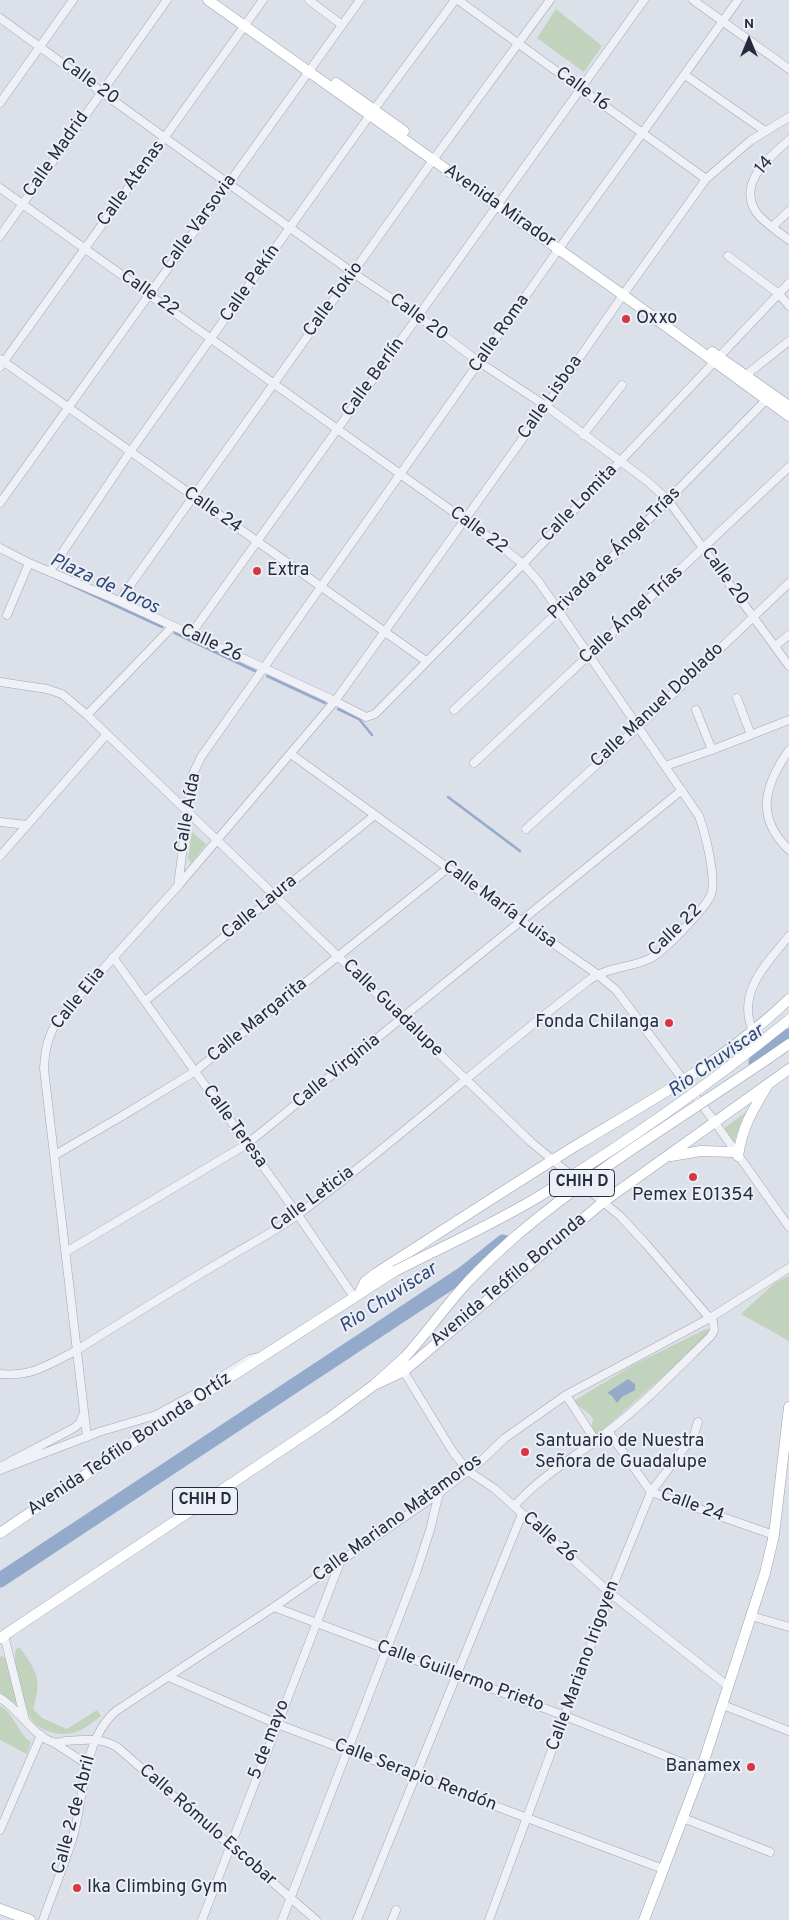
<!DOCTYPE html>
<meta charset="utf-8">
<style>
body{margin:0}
#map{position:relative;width:789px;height:1920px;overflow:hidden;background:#dce0e8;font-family:Overpass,sans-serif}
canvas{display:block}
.north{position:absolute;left:724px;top:15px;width:50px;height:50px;-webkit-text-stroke:4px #eceff5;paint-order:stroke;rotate:0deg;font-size:14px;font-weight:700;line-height:20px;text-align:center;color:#252c3f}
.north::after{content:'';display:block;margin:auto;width:18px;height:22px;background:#252c3f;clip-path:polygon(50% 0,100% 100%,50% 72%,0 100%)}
</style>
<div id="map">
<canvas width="789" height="1920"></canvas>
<div class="north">N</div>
</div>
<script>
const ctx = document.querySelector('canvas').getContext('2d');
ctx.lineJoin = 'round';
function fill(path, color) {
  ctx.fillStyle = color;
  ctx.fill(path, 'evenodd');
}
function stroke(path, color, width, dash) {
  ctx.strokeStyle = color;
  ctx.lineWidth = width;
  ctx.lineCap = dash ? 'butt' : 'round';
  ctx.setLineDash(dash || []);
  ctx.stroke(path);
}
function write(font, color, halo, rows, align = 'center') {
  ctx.font = font + ' Overpass,sans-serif';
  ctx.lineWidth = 4;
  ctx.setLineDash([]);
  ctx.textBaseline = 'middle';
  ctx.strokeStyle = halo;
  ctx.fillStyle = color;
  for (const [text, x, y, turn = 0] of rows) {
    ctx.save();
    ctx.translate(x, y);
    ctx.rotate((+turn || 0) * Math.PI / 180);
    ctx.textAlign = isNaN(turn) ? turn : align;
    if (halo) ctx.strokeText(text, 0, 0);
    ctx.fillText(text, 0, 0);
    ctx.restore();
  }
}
fill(new Path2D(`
 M556,9l46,37 -18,26 -47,-34z
 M192,832l14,12 -14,18h-2l-2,-4z
 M746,1112l-4,8 -8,22 -11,-13z
 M789,1276v65l-48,-27 35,-32z
 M706,1329h4v2l-15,17 -98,87 -6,-6 2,-10c-5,-9 -13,-10 -19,-18l59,-36z
 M20,1648c18,25 22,32 13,61l9,9 25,11 30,-19 4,6c-18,14 -30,23 -53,15 -6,-2 -13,-6 -16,-11 -6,-9 -8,-22 -11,-33 -3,-13 -8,-25 -5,-38z
 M2,1656l2,1 2,3 11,44c-5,-1 -10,-8 -17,-11v-36z
 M0,1706c16,9 16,26 31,36l-4,12 -27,-14z`), '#c1d2bd');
fill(new Path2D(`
 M628,1379l7,5v6l-13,7 -5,6 -5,-7 -5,-3z`), '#94aacb');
stroke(new Path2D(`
 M56,578l106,49
 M175,633l80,38
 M267,676l58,27
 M338,709l21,10 13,16
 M448,797l72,54`), '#94aacb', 2.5);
stroke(new Path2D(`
 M756,1062l33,-26
 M576,1184l25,-20 37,-25
 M0,1580l463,-306 40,-32`), '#94aacb', 15);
const minor = new Path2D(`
 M309,0l33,25
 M458,0l248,179
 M693,0l96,69
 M0,18l165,120 188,135 65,43 61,46 67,44 101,75 21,19 121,166
 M685,75l80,56
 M0,103l73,-103
 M789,140c-19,17 -52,42 -33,72 8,11 23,20 33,28
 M0,188l494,353 29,23 16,18 160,234c6,16 19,66 11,81 -8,14 -46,55 -61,62 -19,9 -43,8 -61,22 -98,74 -189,159 -288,232 -24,18 -52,32 -78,48 -49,29 -97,59 -145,89 -27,14 -45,27 -77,24
 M772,227l17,-16
 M0,236l167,-236
 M728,256l51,38 10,12
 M0,359l426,302
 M0,367l263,-367
 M746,375l43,-34
 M583,435l39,-50
 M0,503l360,-503
 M0,548l29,15 90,38 216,100 31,16 9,-3 148,-150 266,-281
 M50,571l80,-119 240,-337 85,-115
 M119,601l314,-441 117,-160
 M7,615l22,-52
 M191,634l453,-634
 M775,646l14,-11
 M0,682l47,7 15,5 25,21 444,427 89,74 26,28 67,78 1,8 -3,6c-34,33 -67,68 -104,96 -33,26 -64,42 -93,74
 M737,698l14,37
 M454,710l105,-99 210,-214
 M696,710l16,40
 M87,715l85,-88
 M789,750c-25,36 -34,67 0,100
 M291,754l230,167 76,53 19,16 98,131 75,106
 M474,763l315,-296
 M665,766l47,-16 77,-30
 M0,822l27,3
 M526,829l112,-102 151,-144
 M0,856l107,-122
 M178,886l14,-110 9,-19 357,-507 180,-250
 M113,957l185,258 56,82
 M145,1001l230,-186
 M753,1031c-17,-38 13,-67 36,-95
 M55,1155l72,-42 67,-41 254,-204
 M66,1252l181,-108 435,-354
 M401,1367l52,85 15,19 27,18 115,104 119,94
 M213,1382l37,-23 10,-2
 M566,1395l29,45
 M608,1431l43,61 123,43
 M87,1437l-43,-368c1,-21 4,-33 15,-51l119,-132 157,-185 211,-295 77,-111 83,-116 44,-38 39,-24
 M0,1467l74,-39 6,-5 3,-8
 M0,1470l99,-38 57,-17 41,-22
 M274,1607l291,109 136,54
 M751,1616l38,11
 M4,1635l21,85
 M169,1677l108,47 386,145
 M0,1698c17,9 35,40 53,44 3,1 9,0 12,-1 19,-1 35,-4 52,6l199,173
 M723,1705l66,26
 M53,1742l35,23
 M683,1818l87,34
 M0,1830l41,-95
 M43,1920c10,-29 23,-58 31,-87 10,-39 10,-95 42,-122l158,-104 165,-114 43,-33 23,-22 61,-43 144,-77 79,-50
 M202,1920l139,-360
 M282,1920l134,-347 14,-43 9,-37
 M357,1920l165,-406
 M392,1920l4,-10
 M489,1920l121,-327 41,-101 43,-57 4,-13`);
const major = new Path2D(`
 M208,0l415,295 166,121
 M336,83l68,48
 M712,352l77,54
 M671,1156l30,-5 33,1
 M738,1156c4,-28 13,-43 28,-68
 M360,1292l5,-10 10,-8c67,-43 134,-87 202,-129 73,-44 150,-86 212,-146
 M374,1385l30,-14 199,-169 186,-133
 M0,1533l201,-137 194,-125
 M0,1638l328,-219 46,-34 31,-28
 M0,1909l30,11
 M644,1920l57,-150 64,-197 9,-38 15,-128`);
stroke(minor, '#a1a6b2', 9);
stroke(major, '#9ba3b4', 11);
stroke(minor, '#eff1f6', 8);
stroke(major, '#fff', 10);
const majorBridge = new Path2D(`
 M395,1271c49,-25 101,-48 148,-77 86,-53 168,-111 246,-174
 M405,1357c21,-23 39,-49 60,-72 16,-18 34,-34 52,-50 85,-72 181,-127 272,-191`);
stroke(majorBridge, '#9ba3b4', 11, []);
stroke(majorBridge, '#fff', 10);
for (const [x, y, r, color] of [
 [626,319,5,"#d73741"],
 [257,571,5,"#d73741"],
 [669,1023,5,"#d73741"],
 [693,1177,5,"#d73741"],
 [525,1452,5,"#d73741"],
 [751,1767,5,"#d73741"],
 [77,1888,5,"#d73741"]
]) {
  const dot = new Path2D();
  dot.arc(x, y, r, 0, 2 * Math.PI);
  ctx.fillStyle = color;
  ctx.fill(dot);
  stroke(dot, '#eceff5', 2);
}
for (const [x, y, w] of [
 [582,1183,65],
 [205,1501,65]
]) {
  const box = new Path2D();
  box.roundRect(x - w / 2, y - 13.5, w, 27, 4);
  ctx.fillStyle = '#eceff5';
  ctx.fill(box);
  stroke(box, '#252c3f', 1);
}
write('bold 16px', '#252c3f', null, [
 ["CHIH D",582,1183],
 ["CHIH D",205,1501]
]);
write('18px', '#252c3f', '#eceff5', [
 ["Calle 20",89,82,36],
 ["Calle 16",582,90,36],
 ["Calle Madrid",57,155,-55],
 ["14",765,166,-49],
 ["Calle Atenas",132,184,-54],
 ["Avenida Mirador",499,207,35],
 ["Calle Varsovia",200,223,-54],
 ["Calle Pekín",251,284,-55],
 ["Calle 22",149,294,35],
 ["Calle Tokio",334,300,-54],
 ["Calle 20",418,318,36],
 ["Calle Roma",500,334,-55],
 ["Calle Berlín",374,378,-54],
 ["Calle Lisboa",551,398,-55],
 ["Calle Lomita",580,504,-46],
 ["Calle 24",212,511,35],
 ["Calle 22",478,531,36],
 ["Privada de Ángel Trías",615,554,-45],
 ["Calle 20",724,577,54],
 ["Calle Ángel Trías",632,616,-43],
 ["Calle 26",211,644,25],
 ["Calle Manuel Doblado",658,706,-43],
 ["Calle Aída",189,813,-80],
 ["Calle María Luisa",499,905,36],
 ["Calle Laura",260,908,-39],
 ["Calle 22",676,931,-44],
 ["Calle Elia",79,999,-51],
 ["Calle Guadalupe",392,1009,44],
 ["Calle Margarita",258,1021,-39],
 ["Calle Virginia",337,1072,-39],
 ["Calle Teresa",234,1127,54],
 ["Calle Leticia",313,1200,-36],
 ["Avenida Teófilo Borunda",509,1281,-40],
 ["Avenida Teófilo Borunda Ortíz",130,1445,-34],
 ["Calle 24",692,1506,20],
 ["Calle Mariano Matamoros",398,1519,-36],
 ["Calle 26",549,1538,42],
 ["Calle Mariano Irigoyen",584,1666,-70],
 ["Calle Guillermo Prieto",460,1677,20],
 ["5 de mayo",270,1740,-69],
 ["Calle Serapio Rendón",415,1776,21],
 ["Calle 2 de Abril",75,1815,-75],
 ["Calle Rómulo Escobar",207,1826,41]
]);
write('18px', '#252c3f', '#eceff5', [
 ["Oxxo",636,319],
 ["Extra",267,571],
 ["Fonda Chilanga",659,1023,"right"],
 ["Pemex E01354",693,1196,"center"],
 ["Santuario de Nuestra",535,1442],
 ["Señora de Guadalupe",535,1463],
 ["Banamex",741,1767,"right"],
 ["Ika Climbing Gym",87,1888]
], 'left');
write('italic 19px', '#2d4776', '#eceff5', [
 ["Plaza de Toros",104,585,25],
 ["Rio Chuviscar",717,1062,-35],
 ["Rio Chuviscar",389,1299,-33]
]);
</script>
